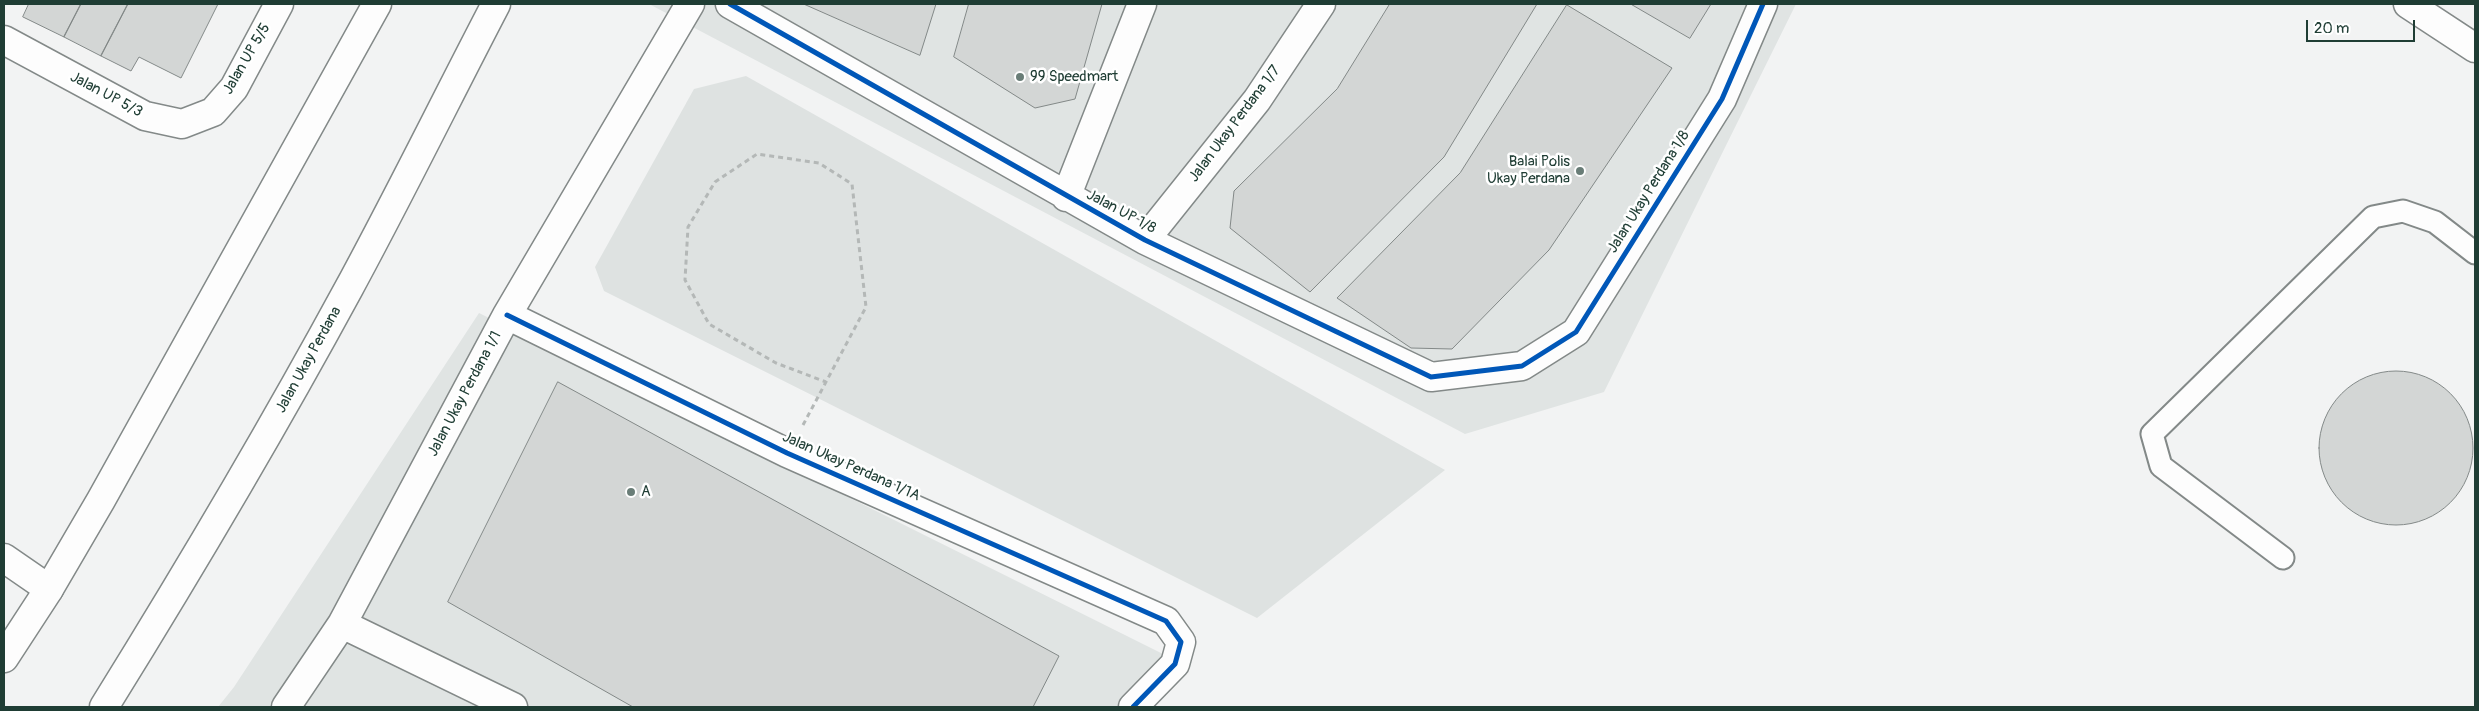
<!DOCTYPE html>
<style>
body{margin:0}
#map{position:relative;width:2479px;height:711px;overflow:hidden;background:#f2f3f3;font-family:Pangolin,sans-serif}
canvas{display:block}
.frame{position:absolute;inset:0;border:5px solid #1f3d34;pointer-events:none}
.scale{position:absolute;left:2306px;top:20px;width:109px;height:22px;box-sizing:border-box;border:2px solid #1f3d34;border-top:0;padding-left:6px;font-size:15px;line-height:18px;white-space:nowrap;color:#1f3d34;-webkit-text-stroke:4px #fff;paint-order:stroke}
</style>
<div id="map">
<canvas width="2479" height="711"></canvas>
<div class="frame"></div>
<div class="scale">20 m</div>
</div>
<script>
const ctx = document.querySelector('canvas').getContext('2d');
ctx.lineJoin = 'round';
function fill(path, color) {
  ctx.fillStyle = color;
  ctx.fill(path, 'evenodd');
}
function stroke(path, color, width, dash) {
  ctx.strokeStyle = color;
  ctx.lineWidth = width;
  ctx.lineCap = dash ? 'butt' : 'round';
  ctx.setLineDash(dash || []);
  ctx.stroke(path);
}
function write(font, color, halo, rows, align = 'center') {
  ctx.font = font + ' Pangolin,sans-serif';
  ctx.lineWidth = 5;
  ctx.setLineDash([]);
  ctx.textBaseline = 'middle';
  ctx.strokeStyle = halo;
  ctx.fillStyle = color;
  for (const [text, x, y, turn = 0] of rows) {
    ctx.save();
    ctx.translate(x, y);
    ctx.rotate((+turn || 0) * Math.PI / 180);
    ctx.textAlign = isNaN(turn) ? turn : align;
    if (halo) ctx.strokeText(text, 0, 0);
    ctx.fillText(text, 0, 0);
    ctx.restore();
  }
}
fill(new Path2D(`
 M649,4h1147l-192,388 -139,42z
 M479,313l686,342 -38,52h-909l16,-20z`), '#e0e4e3');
fill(new Path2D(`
 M746,76l699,394 -188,148 -653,-327 -9,-24 99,-178z`), '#dee2e1');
const building = new Path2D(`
 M29,4h52l-17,33 -41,-20z
 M81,4h47l-27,52 -37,-19z
 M128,4h90l-37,74 -42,-21 -8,14 -30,-15z
 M804,4h132l-16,51z
 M969,4h133l-27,95 -40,9 -81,-51z
 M1390,4h147l-93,153 -134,135 -80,-64 4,-37 103,-102z
 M1631,4h80l-21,34z
 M1567,5l105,63 -123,182 -97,99 -41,-1 -74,-50 123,-125z
 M2319 448a77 77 0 1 1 154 0a77 77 0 1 1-154 0Z
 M558,382l501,274 -26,51h-400l-185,-105z`);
fill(building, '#d3d6d5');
stroke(building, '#838988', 1);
const lane = new Path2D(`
 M2283,558l-122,-92 -9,-32 221,-217 30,-6 32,11 40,31`);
const street = new Path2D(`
 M730,4l415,236 286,137 91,-11 54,-34 146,-233 41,-95
 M2408,4l67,44
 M4,40l141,76 37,8 31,-12 21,-24 45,-84
 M1066,197l76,-193
 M1145,240l112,-140 64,-96
 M507,315l280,138 379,168 15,21 -6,22 -42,43
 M4,558l45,31
 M342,624l171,83
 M286,707l56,-83 165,-309 183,-311`);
const secondary = new Path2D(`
 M4,658l45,-69 52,-89 276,-496
 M104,707c85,-137 168,-277 245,-419 51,-94 98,-190 147,-284`);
stroke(lane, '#838988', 25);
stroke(street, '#838988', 31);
stroke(secondary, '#838988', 31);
stroke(new Path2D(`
 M803,425l63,-118 -14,-123 -33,-21 -62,-9 -42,28 -27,45 -3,53 24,44 67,39 50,19`), '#b4b8b7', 3, [5, 4]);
stroke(lane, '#fdfdfd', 21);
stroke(street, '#fdfdfd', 28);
stroke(secondary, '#fdfdfd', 28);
stroke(new Path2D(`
 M730,4l415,236 286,137 91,-11 54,-34 146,-233 41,-95
 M507,315l280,138 379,168 15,21 -6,22 -42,43`), '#0057b8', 5);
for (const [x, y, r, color] of [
 [1020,77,5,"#697d77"],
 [1580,171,5,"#697d77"],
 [631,492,5,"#697d77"]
]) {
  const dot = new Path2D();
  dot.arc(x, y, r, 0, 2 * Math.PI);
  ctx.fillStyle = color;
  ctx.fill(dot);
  stroke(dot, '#fff', 2);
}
write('15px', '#1f3d34', '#fff', [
 ["Jalan UP 5/5",247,59,-60],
 ["Jalan UP 5/3",106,95,28],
 ["Jalan Ukay Perdana 1/7",1235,124,-53],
 ["Jalan Ukay Perdana 1/8",1649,192,-58],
 ["Jalan UP 1/8",1121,212,28],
 ["Jalan Ukay Perdana",309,360,-61],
 ["Jalan Ukay Perdana 1/1",465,394,-62],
 ["Jalan Ukay Perdana 1/1A",851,467,24]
]);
write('15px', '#1f3d34', '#fff', [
 ["99 Speedmart",1030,77],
 ["Balai Polis",1570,162,"right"],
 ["Ukay Perdana",1570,179,"right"],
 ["A",641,492]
], 'left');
</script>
